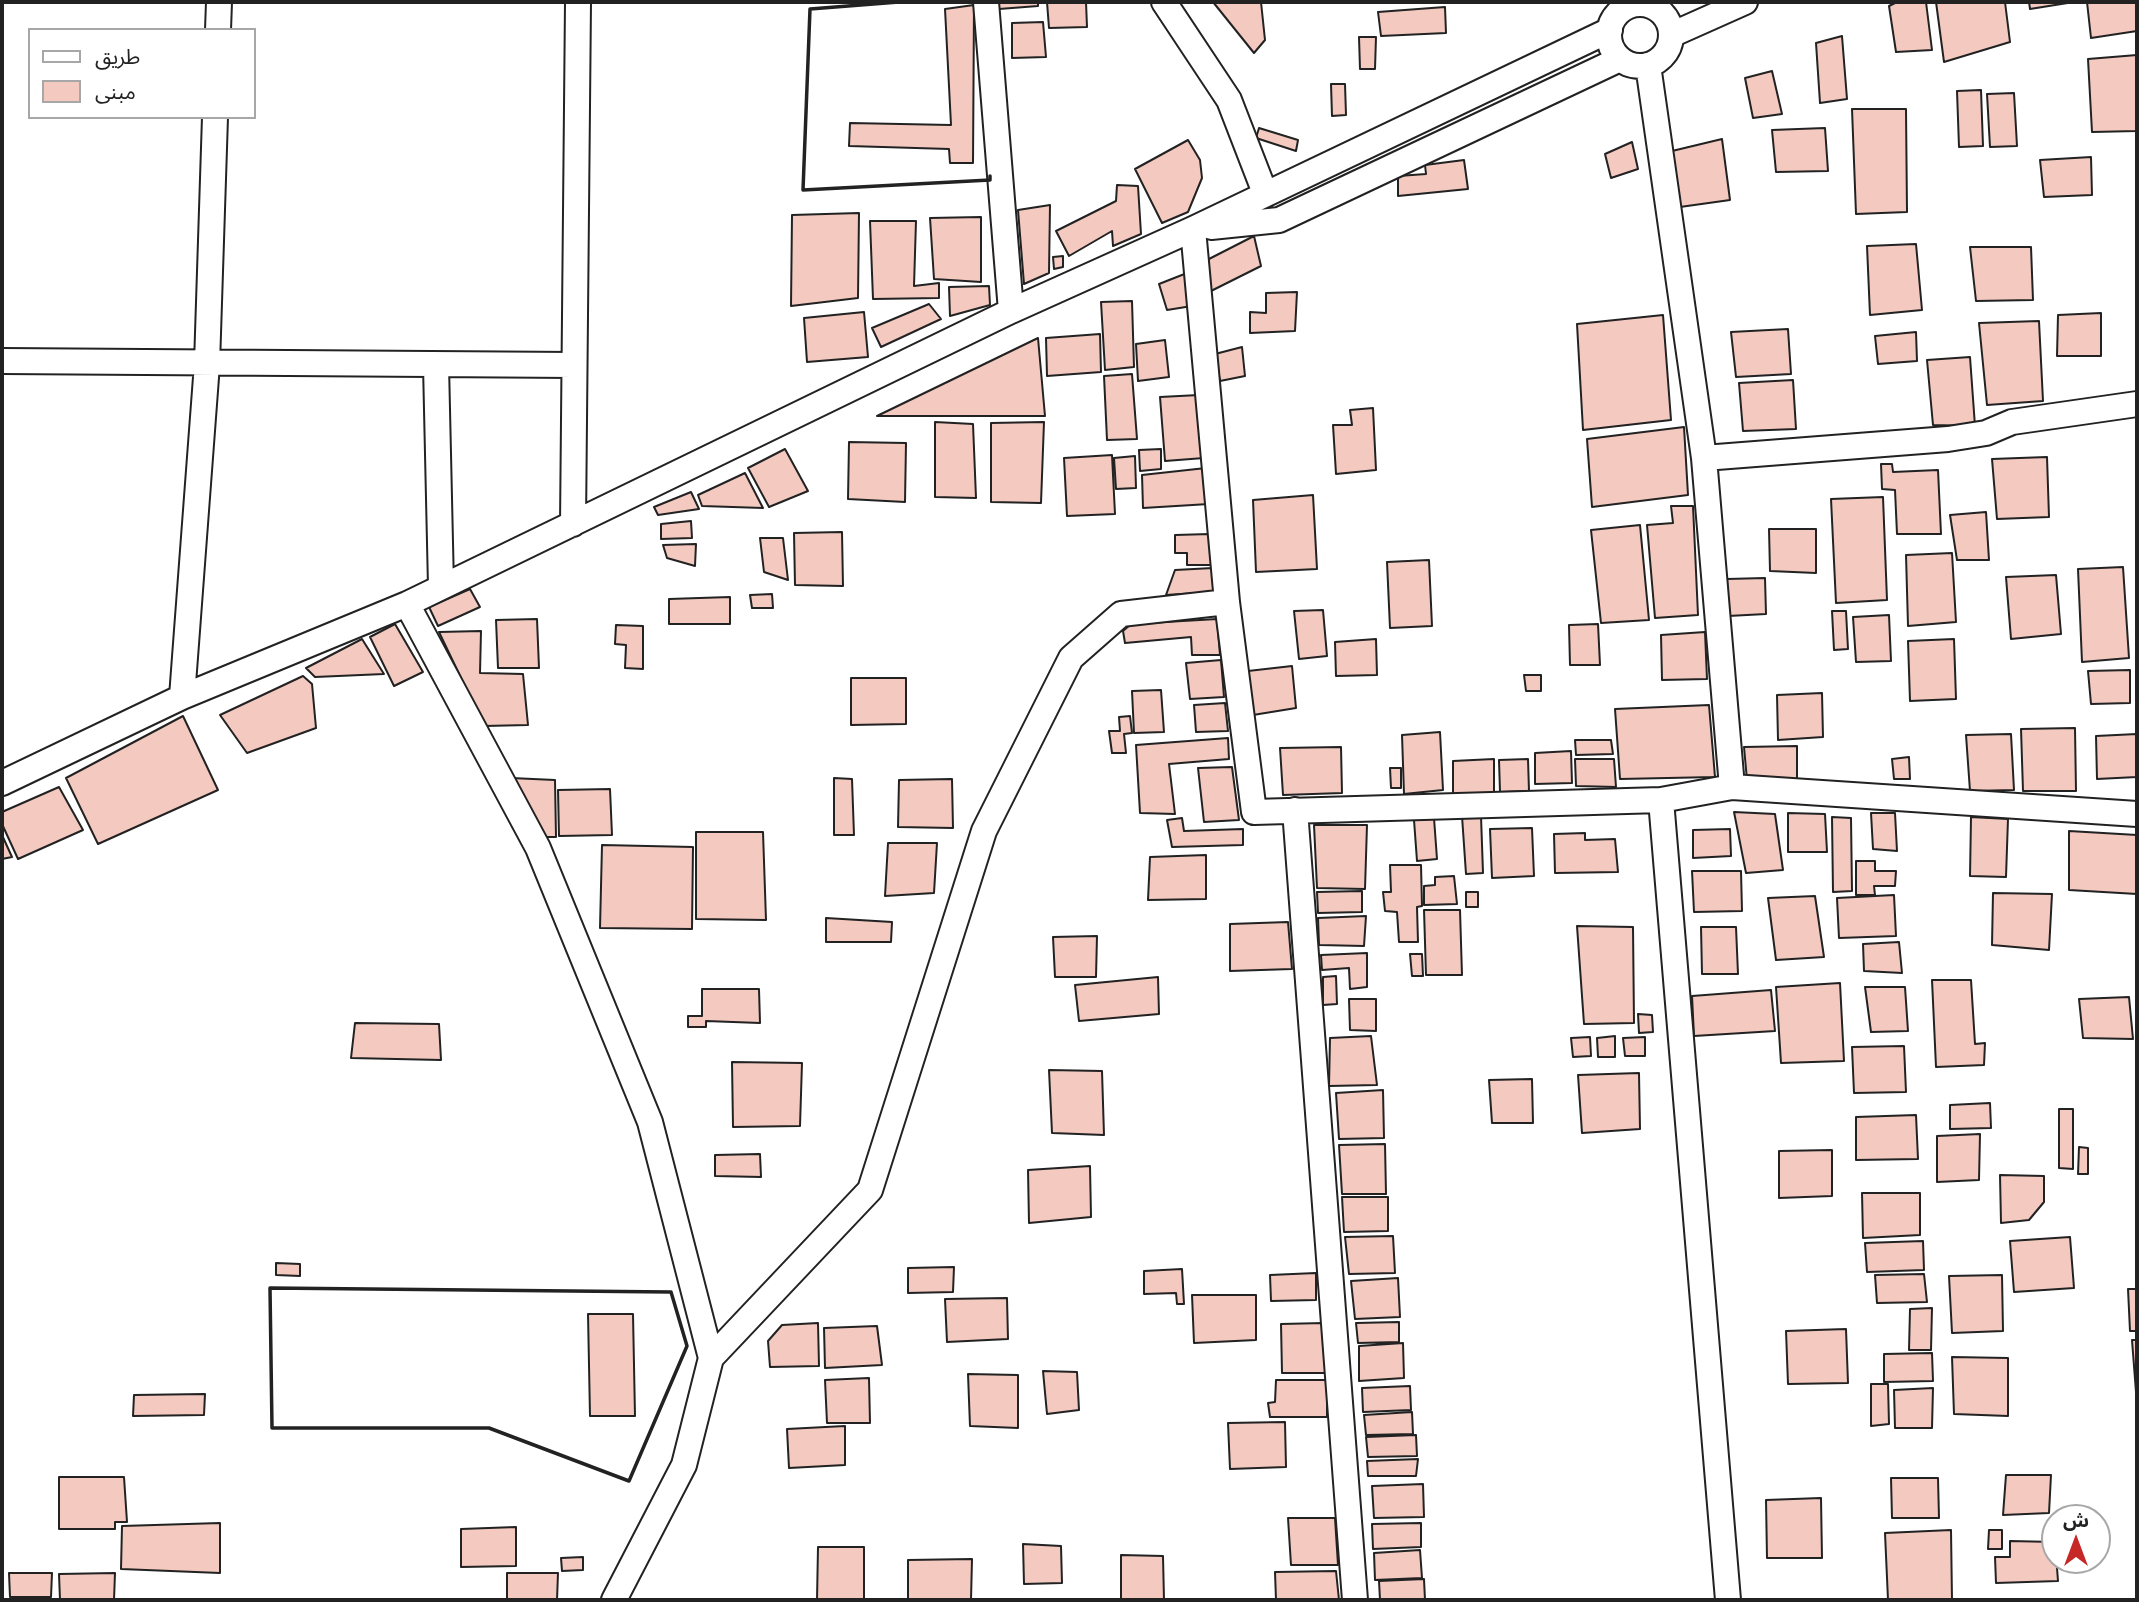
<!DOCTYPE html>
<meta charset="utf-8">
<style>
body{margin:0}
#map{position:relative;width:2139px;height:1602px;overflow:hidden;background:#fff;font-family:"Archivo Narrow","Noto Sans Arabic",sans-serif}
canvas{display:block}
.frame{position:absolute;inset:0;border:4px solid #222;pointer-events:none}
.legend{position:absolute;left:28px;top:28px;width:228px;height:91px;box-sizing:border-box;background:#fff;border:2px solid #a7a7a7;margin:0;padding:9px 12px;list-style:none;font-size:21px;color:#222}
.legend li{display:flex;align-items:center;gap:14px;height:35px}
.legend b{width:35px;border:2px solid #a7a7a7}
.north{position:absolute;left:2041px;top:1504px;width:70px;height:70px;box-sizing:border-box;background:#fff;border:2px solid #a7a7a7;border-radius:50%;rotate:0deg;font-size:19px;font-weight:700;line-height:28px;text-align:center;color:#222}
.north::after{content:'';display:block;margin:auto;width:24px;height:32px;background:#c62828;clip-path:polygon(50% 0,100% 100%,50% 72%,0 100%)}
</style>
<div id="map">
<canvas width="2139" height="1602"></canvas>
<div class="frame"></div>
<ul class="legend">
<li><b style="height:9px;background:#fff"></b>طريق</li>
<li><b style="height:19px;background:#f3c9c0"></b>مبنى</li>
</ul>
<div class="north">ش</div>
</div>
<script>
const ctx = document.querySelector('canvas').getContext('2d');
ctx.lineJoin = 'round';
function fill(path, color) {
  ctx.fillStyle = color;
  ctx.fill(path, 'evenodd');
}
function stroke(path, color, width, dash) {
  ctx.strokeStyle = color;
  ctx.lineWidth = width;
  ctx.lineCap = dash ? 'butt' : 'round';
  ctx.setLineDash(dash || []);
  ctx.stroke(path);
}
const building = new Path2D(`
 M999,2h39v4l-39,3z
 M1047,2h39l1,25 -38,1z
 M1213,2h48l4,38 -11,13z
 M1897,2h29l6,48 -36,2 -7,-46z
 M1936,2h69l5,40 -66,20z
 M2029,2h45l-44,7z
 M2087,2h50v29l-46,7z
 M974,5l-1,158h-23l-1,-14 -100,-3 1,-23 101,2 -6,-116z
 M1445,7l1,26 -65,3 -3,-24z
 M1043,22l3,35 -34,1v-35z
 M1842,36l5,63 -27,4 -4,-60z
 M1359,37h17l-1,32h-15z
 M2137,55v76l-45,1 -4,-73z
 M1772,71l10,43 -29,4 -8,-40z
 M1331,84h14l1,31 -14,1z
 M1981,90l2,56 -24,1 -2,-56z
 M2014,93l3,53 -27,1 -3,-53z
 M1852,109h54l1,103 -51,2z
 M1259,128l39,12 -2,11 -40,-13z
 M1825,128l3,43 -52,1 -4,-42z
 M1722,139l8,61 -50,7 -8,-56z
 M1188,140l12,20 2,18 -14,34 -26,11 -27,-54z
 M1632,142l6,27 -27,9 -6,-24z
 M2091,157l1,38 -48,2 -4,-37z
 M1464,160l4,29 -70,7v-20l28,-2 -1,-9z
 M1117,185l21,1 3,48 -28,12 -1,-15 -43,25 -13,-25 60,-30z
 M1050,205l-1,68 -25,11 -6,-74z
 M859,213l-1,85 -67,8 1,-91z
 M981,217v65l-47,-3 -4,-61z
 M870,221h46l-2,65 25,-3v15l-66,1z
 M1254,236l7,30 -52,26 -2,-32z
 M1916,244l6,66 -52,5 -3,-69z
 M1970,247h61l2,53 -57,1z
 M1063,256v11l-9,2 -1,-12z
 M1187,273l5,33 -25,4 -8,-26z
 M989,286l1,19 -40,11 -1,-29z
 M1297,292l-2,39 -45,2v-21l16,1v-20z
 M1132,301l2,66 -29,3 -4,-68z
 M929,304l12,15 -60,28 -9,-19z
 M864,312l4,45 -61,5 -3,-44z
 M2101,313v43h-44l1,-41z
 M1663,315l8,105 -88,10 -6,-106z
 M2039,321l4,80 -56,4 -8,-82z
 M1788,329l3,45 -55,3 -5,-45z
 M1916,332l1,29 -39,3 -3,-28z
 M1100,334l1,38 -54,4 -1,-38z
 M1038,338l7,78h-168z
 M1165,340l4,37 -31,4 -2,-37z
 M1242,347l3,29 -25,5 -5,-27z
 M1970,357l5,69 -42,-1 -6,-65z
 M1132,374l5,65 -30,1 -3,-64z
 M1793,380l3,49 -53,2 -4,-48z
 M1199,395l5,63 -39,3 -5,-64z
 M1373,408l3,62 -40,4 -3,-49h19l-2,-15z
 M935,422l38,2 3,74 -41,-1z
 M1044,422l-3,81 -50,-1v-79z
 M1684,427l4,68 -96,12 -5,-68z
 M849,442l57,1 -1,59 -57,-3z
 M785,449l23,42 -39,16 -21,-39z
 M1161,449v20l-21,2 -1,-21z
 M1112,455l3,59 -48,2 -3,-58z
 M1135,456l1,32 -20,1 -2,-31z
 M2047,457l2,60 -52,2 -5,-60z
 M1881,464h11l1,8 45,-2 3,64h-44l-2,-44 -13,-1z
 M1206,468l3,36 -66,4 -1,-33z
 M745,473l18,35 -61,-2 -4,-11z
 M691,492l8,17 -41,6 -4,-8z
 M1313,495l4,74 -61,3 -3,-72z
 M1883,497l4,103 -51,3 -5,-104z
 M1671,506h22l5,109 -43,3 -8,-93 26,-2z
 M1986,512l3,48h-32l-7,-45z
 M691,521l1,17 -31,1v-15z
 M1640,525l9,95 -48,3 -10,-93z
 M1769,529h47v44l-46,-2z
 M842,532l1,54 -48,-1 -1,-52z
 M1210,534l2,31h-25v-12h-12v-18z
 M760,538h23l5,42 -24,-8z
 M696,544l-1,22 -28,-8 -4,-13z
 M1952,553l4,69 -48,4 -2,-71z
 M1429,560l3,66 -42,2 -3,-66z
 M2123,567l6,91 -47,4 -4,-93z
 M1213,568v24l-47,3 9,-25z
 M2056,575l5,59 -50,5 -5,-62z
 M1765,578l1,36 -38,2 -1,-37z
 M470,589l10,18 -42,19 -9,-19z
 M772,594l1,14h-21l-2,-13z
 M730,597v27h-61v-25z
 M1323,610l4,46 -28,3 -5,-48z
 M1832,611h14l2,38 -14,1z
 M1889,615l2,46 -35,1 -3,-45z
 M537,619l2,49h-41l-2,-48z
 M1217,619l3,36h-28l-1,-18 -66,6 -2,-12 8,-7z
 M395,624l28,48 -29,14 -24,-49z
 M1598,624l2,41h-30l-1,-40z
 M616,625l27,1v43l-18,-1 1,-23 -11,-1z
 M481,631l-1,42 43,1 5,51 -44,1 -45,-94z
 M1705,632l2,47 -45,1 -1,-45z
 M362,639l22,35 -69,3 -9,-9z
 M1376,639l1,36 -41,1 -1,-34z
 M1954,639l2,60 -46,2 -2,-60z
 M1221,660l3,37 -34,2 -4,-36z
 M1292,666l4,42 -43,7 -5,-44z
 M2130,670v33l-39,1 -3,-33z
 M1524,675h17v16h-15z
 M303,676l9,8 4,44 -69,25 -27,-38z
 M851,678h55v46l-55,1z
 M1161,690l3,42 -30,1 -2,-42z
 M1822,693l1,44 -45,3 -1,-45z
 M1225,703l3,28 -32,1 -2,-27z
 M1709,705l6,72 -95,2 -5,-70z
 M183,716l35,74 -120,54 -32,-66z
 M1130,716l2,17 -8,1 2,19h-14l-3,-22h11l-1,-14z
 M2075,728l1,63h-53l-2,-62z
 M1440,732l3,58 -39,4 -2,-59z
 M2011,734l3,56 -44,1 -4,-56z
 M2137,734v43l-40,2 -1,-43z
 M1228,738l1,21 -60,5 6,50 -35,-1 -4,-68z
 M1575,740h36l2,14 -37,1z
 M1797,746v35l-50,-1 -3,-33z
 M1341,747l1,46 -59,2 -3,-47z
 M1571,751l1,32 -37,1v-31z
 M1909,757l1,22h-16l-2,-20z
 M1494,759v34l-41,1v-33z
 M1528,759l1,32 -29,1 -1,-32z
 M1575,759h39l2,28 -40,-1z
 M1232,767l7,53 -35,2 -6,-54z
 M1390,768h11v20h-10z
 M511,778l44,2 1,57h-11z
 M834,778l18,1 2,56h-20z
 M952,779l1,49 -55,-1 1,-47z
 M59,787l24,43 -65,29 -16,-35v-12z
 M610,789l2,46 -53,1 -1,-46z
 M1734,812l41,2 8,56 -37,3z
 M1788,813l37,1 2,38h-39z
 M1871,813h24l2,38 -24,-2z
 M1462,816h19l2,57 -17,1z
 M1832,817l19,1 1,73 -19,1z
 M1971,817l37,2 -2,58 -36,-1z
 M1182,818l2,13 59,-2v16l-71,2 -5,-27z
 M1434,818l3,41 -20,2 -3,-41z
 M1314,825h53l-2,64 -48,-1z
 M1532,828l2,48 -42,2 -2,-49z
 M1730,829l1,27 -38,2v-28z
 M2069,831l68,4v59l-68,-4z
 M696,832h67l3,88 -70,-1z
 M1585,833v7l30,-1 3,33 -63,1 -1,-39z
 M2,835l10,22 -10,2z
 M888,843h49l-3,50 -49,3z
 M602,845l91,2 -1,82 -92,-1z
 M1206,855v44l-58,1 2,-43z
 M1856,861h19v10h21l-1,15h-21l1,9h-19z
 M1390,865h31l1,41 -5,1 1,35h-19l-2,-30 -12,-1 -2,-19h8z
 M1692,871h49l1,40 -48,1z
 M1454,876l3,28 -33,1v-19l11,-1v-8z
 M1362,891v21l-44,1 -1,-21z
 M1466,892h12v15h-12z
 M1993,893l59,1 -3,56 -57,-5z
 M1894,895l2,41 -57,2 -2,-40z
 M1815,896l9,61 -48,3 -8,-62z
 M1424,910h36l2,65h-36z
 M1366,916l-2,30 -45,-1 -1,-27z
 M826,918l66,4 -1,20h-65z
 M1288,922l4,47 -62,2v-47z
 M1577,926l56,1 1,96 -50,1z
 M1701,927h35l2,47h-36z
 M1097,936l-1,41h-41l-2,-40z
 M1899,942l3,31 -38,-2 -1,-27z
 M1367,953v34l-17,2 -1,-21 -27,2 -1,-15z
 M1410,954h12l1,22h-11z
 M1336,976l1,28 -14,1v-28z
 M1158,977l1,37 -80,7 -4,-36z
 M1932,980h39l4,64 10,-1 -1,22 -48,2z
 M1840,983l4,78 -63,2 -5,-76z
 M1865,987h40l3,44 -37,1z
 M702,989h57l1,34 -54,-2v6h-18v-11h14z
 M1771,990l4,41 -81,5 -2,-40z
 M2129,997l4,42 -50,-1 -4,-39z
 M1349,999h27v32l-26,-1z
 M1638,1014l14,1 1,17 -14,1z
 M355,1023l84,1 2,36 -90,-2z
 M1371,1036l6,49 -48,1 1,-48z
 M1615,1036v21h-17l-1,-19z
 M1590,1037l1,19 -18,1 -2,-19z
 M1645,1037v19h-20l-2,-18z
 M1904,1046l2,46 -52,1 -2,-46z
 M732,1062l70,1 -2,63 -67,1z
 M1049,1070l53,1 2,64 -52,-2z
 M1639,1073l1,56 -58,4 -4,-58z
 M1532,1079l1,44h-41l-3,-43z
 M1383,1090l1,48 -45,1 -3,-46z
 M1990,1103l1,25 -41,1v-24z
 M2059,1109h14v60l-14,-1z
 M1916,1115l2,44 -62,1v-43z
 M1980,1134l-1,46 -42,2v-46z
 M1385,1144l1,50h-44l-3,-49z
 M2079,1147l9,1v26h-10z
 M1832,1150v46l-53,2v-47z
 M760,1154l1,23 -46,-1v-21z
 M1090,1166l1,51 -62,6 -1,-53z
 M2000,1175l44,1v26l-15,18 -28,3z
 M1862,1193h58v42l-57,3z
 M1342,1197h46v34l-44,1z
 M1393,1236l2,37 -46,1 -4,-37z
 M2070,1237l4,51 -60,4 -4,-51z
 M1923,1241l1,29 -57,2 -2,-29z
 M276,1263l24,1v12l-24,-1z
 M954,1267l-1,25 -45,1v-25z
 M1182,1269l2,35h-7l-1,-11 -32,1v-23z
 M1316,1273v27l-45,1 -1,-26z
 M1924,1274l3,28 -50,1 -2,-28z
 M2002,1275l1,56 -51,2 -3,-57z
 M1398,1278l2,39 -45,2 -4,-38z
 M2128,1289h9v42h-7z
 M1192,1295h64v45l-62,3z
 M1007,1298l1,41 -61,3 -2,-43z
 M1932,1308l-1,42h-22l1,-41z
 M588,1314h45l2,102h-45z
 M1399,1322v20l-41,1 -2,-20z
 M818,1323l1,43 -49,1 -2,-26 14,-16z
 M1324,1323l2,50h-44l-1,-49z
 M877,1326l5,39 -57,3 -1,-40z
 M1846,1329l2,54 -60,1 -2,-53z
 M2132,1340h5v52h-1z
 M1403,1343l1,35 -45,3v-35z
 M1932,1353l1,28 -49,1v-28z
 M1952,1357l56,1v58l-54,-2z
 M1043,1371l34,1 2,38 -32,4z
 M968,1374l50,1v53l-48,-2z
 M869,1378l1,45h-43l-2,-43z
 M1276,1380h51v37h-57l-2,-14 7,-1z
 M1871,1384h17l1,40 -18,2z
 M1410,1386l1,24 -48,2 -1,-24z
 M1933,1388l-1,40h-37l-1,-38z
 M205,1394l-1,21 -71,1 1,-21z
 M1412,1412l1,22 -47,1 -2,-20z
 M1285,1422l1,45 -56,2 -2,-46z
 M845,1426v39l-56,3 -2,-39z
 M1416,1435l1,21 -49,1 -2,-20z
 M1418,1459l-2,17h-48l-1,-15z
 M2006,1475h45l-2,38 -46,2z
 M59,1477h65l3,45h-12v7h-56z
 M1891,1478h47l1,40h-47z
 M1423,1484l1,33 -50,1 -2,-32z
 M1821,1498l1,60h-55l-1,-58z
 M1288,1518h47l3,47h-47z
 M220,1523v50l-99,-4 1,-43z
 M1421,1523v24l-48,2 -1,-25z
 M516,1527v39l-55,1v-38z
 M1951,1530l1,70h-64l-3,-67z
 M1989,1530h13v19h-14z
 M2010,1541l45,1 3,39 -62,2 -1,-26h15z
 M1023,1544l38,2 1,37 -38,1z
 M818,1547h46v53h-47z
 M1420,1550l2,28 -47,2 -1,-27z
 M1121,1555l42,1 1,44h-43z
 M583,1557v13l-21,1 -1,-13z
 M972,1559l-1,41h-63v-40z
 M1336,1571l3,29h-63l-1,-28z
 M9,1573h43l-1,24h-41z
 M115,1573l-1,27h-54l-1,-26z
 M507,1573h51l-1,27h-50z
 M1424,1579l1,21h-45l-1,-19z`);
fill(building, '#f3c9c0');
stroke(building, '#222', 2);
const minor = new Path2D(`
 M986,2l25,309
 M1164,2l65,98 36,93
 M1609 35a31 31 0 1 1 62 0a31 31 0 1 1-62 0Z
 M218,30l1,-28
 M1671,35l74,-33
 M1648,65l56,393 28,329
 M1211,227l68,-7 341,-161
 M1193,229l34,373 27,210 407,-12 71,-13 405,27
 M2,361l572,4
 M436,365l5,222
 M1704,458l244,-19 38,-6 26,-11 125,-18
 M573,524l5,-522
 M407,604l131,244 112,274 61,236 -27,107 -70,135
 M182,697l25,-333 8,-247
 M2,783l180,-86 225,-93 604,-293 182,-82 417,-199
 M1661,800l67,800
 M1295,810l60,790
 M711,1358l159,-168 114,-359 87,-173 50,-44 106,-12`);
stroke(minor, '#222', 28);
stroke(minor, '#fff', 24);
stroke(new Path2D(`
 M899,2l-89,7 -7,181 187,-10v-4
 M270,1288l401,4 16,54 -58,135 -140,-53h-217z`), '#222', 3.5);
</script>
